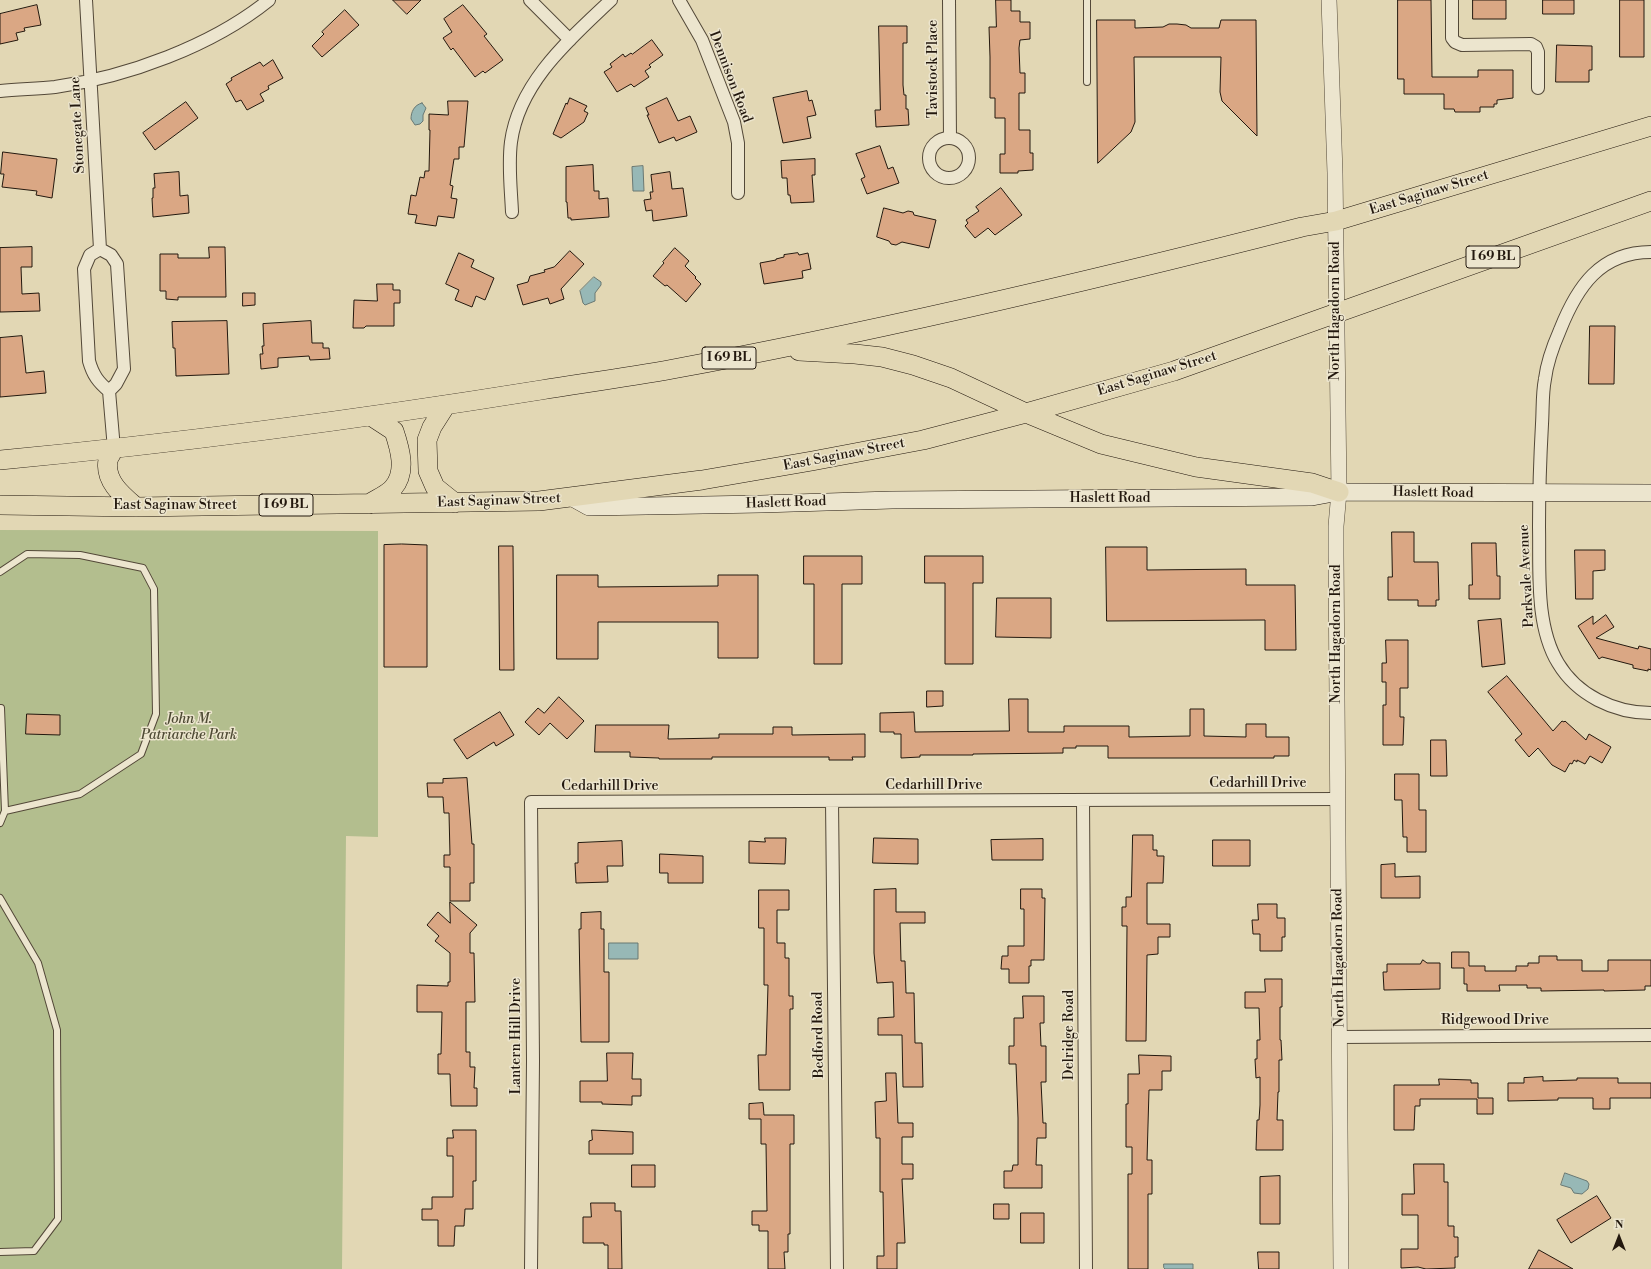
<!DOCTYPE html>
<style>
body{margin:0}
#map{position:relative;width:1651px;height:1269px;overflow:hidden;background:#e2d7b4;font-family:"Libre Bodoni",serif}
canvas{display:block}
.north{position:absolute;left:1599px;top:1217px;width:40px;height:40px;-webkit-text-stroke:3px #ece5ce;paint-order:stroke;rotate:0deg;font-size:11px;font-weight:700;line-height:16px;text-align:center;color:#23180e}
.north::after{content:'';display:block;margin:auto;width:14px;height:18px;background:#23180e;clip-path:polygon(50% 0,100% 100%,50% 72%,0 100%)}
</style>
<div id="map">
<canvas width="1651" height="1269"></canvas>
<div class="north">N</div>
</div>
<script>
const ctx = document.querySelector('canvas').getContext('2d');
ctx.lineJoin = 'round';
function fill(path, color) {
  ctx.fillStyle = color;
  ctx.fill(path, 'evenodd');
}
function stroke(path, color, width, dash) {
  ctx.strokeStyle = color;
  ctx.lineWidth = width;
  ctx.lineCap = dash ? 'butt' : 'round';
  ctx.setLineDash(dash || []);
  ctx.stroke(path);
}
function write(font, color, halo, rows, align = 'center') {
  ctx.font = font + ' "Libre Bodoni",serif';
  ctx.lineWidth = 3;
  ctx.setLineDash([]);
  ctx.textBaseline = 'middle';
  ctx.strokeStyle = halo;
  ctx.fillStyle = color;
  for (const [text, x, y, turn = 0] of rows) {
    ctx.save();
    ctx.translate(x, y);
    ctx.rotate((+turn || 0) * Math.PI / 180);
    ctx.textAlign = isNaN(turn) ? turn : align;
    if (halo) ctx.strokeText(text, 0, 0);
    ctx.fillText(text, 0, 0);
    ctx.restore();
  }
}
fill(new Path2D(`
 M0,530l378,1v306l-32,-1 -4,433h-342z`), '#b3be8e');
const water = new Path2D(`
 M422,103l4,5 -3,7v6l-3,3 -5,1 -4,-6c0,-7 3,-14 11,-16z
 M643,166l1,25h-11l-1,-24z
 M594,277l7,5v3l-6,8v8l-10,4 -2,-2 -3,-12z
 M609,943h29v16h-29z
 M1565,1173l22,8 2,3 -1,5 -6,5 -8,-1 -3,-5 -10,-3z
 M1164,1264h29v5h-28l-1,-1z`);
fill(water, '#97b8b6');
stroke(water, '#697873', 1);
const building = new Path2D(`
 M393,0h28l-14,14z
 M996,0h15v11h9v11h10v17l-10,1 -1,8 1,25h5v20h-6v37h11v23h3v17l-15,1v2h-18v-19h5v-36h-10v-20h-5v-41l-1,-30h7z
 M1398,0h33l1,77h46v-7h35v28l-16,2v4h-3v3h-14v5h-25l-1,-3h-10v-15h-40v-15h-6z
 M1473,0h33v19h-33z
 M1543,0h31v14h-31z
 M1620,0h24v57h-24z
 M37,5l4,20 -17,3 1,3 -9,2 2,7 -18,4v-30z
 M463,5l24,29 -3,2 19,24 -18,13 -2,-2 -8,6 -22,-29 -2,2 -8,-12 9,-6 -8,-13z
 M345,10l14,15 -37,32 -10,-11 12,-12 -2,-2z
 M1097,20h38v8l28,-1 6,-3h8l9,1 5,3h28l2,-8h35l1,116 -35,-35 -2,-9 1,-35h-87l1,65 -4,10 -33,31z
 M879,26h28v17h-4v42l1,10h2v14h2l1,16 -33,2 -1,-17h5z
 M652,40l11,15 -14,10 2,2 -6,4 4,6 -15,10 -3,-3 -14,8 -13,-20 8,-5 -2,-3 13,-10 2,3 6,-4 1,1z
 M1557,45l35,1v24h-3v12h-33z
 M273,60l10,18 -15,8 1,3 -9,5 4,7 -17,9 -6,-10 -5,2 -10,-18 6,-4 -1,-2 29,-16 3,4z
 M807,91l2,10 3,-1 4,15 -9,2 4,21 -28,5 -10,-45z
 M570,98l17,8 -3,5 4,2 -4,9 -23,16 -8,-4 13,-31 1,1z
 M667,98l11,23 12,-5 7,16 -21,9 -2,-4 -15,6 -12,-28h2l-3,-7z
 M448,101h20l-4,46h-5v12h-5l-4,26 3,1 -2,12 6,1 -3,19 -16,-2 -2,10 -21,-3 2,-8 -9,-1 3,-19 5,1 4,-19 4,1 1,-7h4l1,-41h-1v-16l19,1z
 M186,102l12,16 -43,32 -12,-17z
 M880,146l8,23 5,-2 6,16 -32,11 -6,-15 4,-2 -9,-23z
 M3,152l54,7 -5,39 -16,-3 1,-4 -35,-4 2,-13h-3z
 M815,159v16h-3l2,27 -23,1 -1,-8h-2l-1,-17h-5l-1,-17z
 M593,165l1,26h5v8l9,-1 1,19 -38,3v-2h-3l-1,-16h-1v-35z
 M179,172l1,24 8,-1 1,18 -36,4 -1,-19h1v-10h2l-1,-14z
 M670,172l2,17 11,-1 4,28 -34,5 -1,-11 -6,1 -2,-11 7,-1 -1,-7h3l-2,-17z
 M1001,188l21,27 -27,20 -7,-7 -13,10 -10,-12 3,-3 -2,-3 13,-9 -3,-4z
 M884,208l19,5 5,-2 5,1 1,3 22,5 -7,28 -27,-6 -6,3 -5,-1 -2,-3 -12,-4z
 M32,247v20h-11l1,27 17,-1 1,18 -40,1v-64z
 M209,247h16l1,50h-48v3l-12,-1v-8h-6v-37h18v4h31z
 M675,248l14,13 -4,5 11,11 -1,1 6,6 -15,18 -19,-17 -2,1 -12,-10 11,-13 -1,-1z
 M570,251l14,13 -23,25 3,10 -14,5 -2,-6 -25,7 -6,-20 11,-3 2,-6 15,-4 -1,-2 10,-3z
 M459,253l15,7 -3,7 23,11 -9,22 -9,-4 -4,11 -17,-7 4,-10 -13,-6z
 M798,253l1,2 9,-2 3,16 -9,2 1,7 -39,6 -4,-21 16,-3v-1l8,-2v-2z
 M377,284h16v6h7v13h-6v23h-28l-2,2h-11l1,-28 23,1z
 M243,293h12v12l-12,1z
 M227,321l2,53 -53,2 -1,-28h-2l-1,-26z
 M311,321l1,22h11v5h6l1,11 -20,1 -1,-4 -31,2v9l-17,2 -1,-15h3l-1,-8h2l-1,-22z
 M1590,326h25l-1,58h-25z
 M22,336l4,37 18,-2 2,22 -46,4v-59z
 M1392,532h22v30h24l1,38h-3v6h-18v-6h-30v-23h4z
 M1472,543h24l1,33h3v23h-31v-14h3z
 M402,544l25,1v122h-43v-122z
 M499,546h14l1,124h-14z
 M1106,547h41v23l99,-1v16h49l1,65h-31v-30l-158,1z
 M1575,550h30v20l-12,1v28h-17z
 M804,556h58v28h-20v80h-28v-80h-10z
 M925,556h58v27h-10v81h-28v-81h-20z
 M557,575h41v12l120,-1v-11h40v83h-40v-36h-120v37h-41z
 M997,598h54v40l-55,-1z
 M1606,615l8,12 -18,11 42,11 1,-3 12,3v21l-3,-1v2l-15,-3v-3l-31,-8 -3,2 -21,-33 15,-10v8z
 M1501,619l4,45 -23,3 -4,-46z
 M1386,640h22v48h-8v29h4l-1,28h-20v-40h3v-23h-4v-19h4z
 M1507,676l46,55 9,-10 2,1 1,-1 21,19 3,-6 22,13 -9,16 -12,-7 -5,8 -8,-4v2l-3,-2 -2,4 -2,-1 -5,9 -13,-7 -14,-17 -9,9 -14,-17 7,-6 -34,-42z
 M927,691h16v15l-16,1z
 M559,697l25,24 -17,18 -17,-16 -11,12 -14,-13 13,-14 6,5z
 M1009,699h19v33h36v-6h65v11l61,-1v-27h14v27l42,1v-13h20v13h23v19h-15v2h-166v-12h-32v2h-13v5l-90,1v1h-53v2l-19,1v-24h-7v-2h-14v-19l34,-1 1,20 94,-1z
 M500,712l14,23 -18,11 -2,-4 -27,17 -13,-19z
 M27,714l33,1v20l-34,-1z
 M596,725h73l-1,14 51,-1v-4h54v-7h19v8l73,-1v23h-13l1,3h-24v-3h-117v2h-53v-1l-29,-1v-5h-35z
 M1431,740h15l1,36h-16z
 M1395,774h24v36h7v42h-19v-15h-4l-1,-37h-7z
 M467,778l5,66h2v39h-4v18h-20v-34h-6v-12h6l-1,-42h-5l-1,-16h-15l-1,-14h16v-4z
 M1133,835h20v15h4v6h7l-1,27h-16v41h23v13h-12v17l-11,1 -1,86h-20l1,-115h-5v-19h4v-10h5z
 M765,838h21l-1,26 -36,-1v-22l16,1z
 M874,838l44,1v25l-45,-1z
 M1043,839v21h-51l-1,-20z
 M1213,840h37v26h-37z
 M622,841l1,25h-16l1,16 -32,1 -1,-20h3v-20z
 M660,854l43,2v27h-35v-10h-8z
 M1395,864v13l25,-1v22h-39v-33z
 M896,889v23h29v11h-25l1,38h4l1,32h8l1,50h7l1,44h-20l-1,-52h-24v-17l16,-1 -1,-35 -16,1 -3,-30v-63z
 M1021,889h21v9h3l-1,62h-13v6h-2v17h-20v-14h-8l1,-13h6v-10h16v-37h-3z
 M759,890h30v20h-12v33h8v15h4v38h4v13h-3v81h-31l-1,-35h8l2,-70h-4v-57h-5z
 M450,902l27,23 -7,8v20h4l1,49h-9v50h4v15h5l-1,21h3v18h-26l-1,-32h-12v-20h3l1,-42h-25v-27l31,1v-4h2v-29l-15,-12 4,-5 -12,-11 11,-13 12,11z
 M1258,904h19v14h8v19h-3v14h-22v-17h-7l-1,-14h6z
 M601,912v17h3v43h5v70h-28l-2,-113h2v-16z
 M1452,952h17v14h16v5h31v-5h12v-3h11v-7h18v4h25v11h26v-11h43v26h-6v4l-41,1v-1l-63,1v-3h-14v-3h-28l1,6h-33v-7h-3v-16h-12z
 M1423,960l4,3h13v26l-56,1 -1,-18h4v-8h33z
 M1265,979h17v28h-2v33h1l1,20h-3v32h-1l-1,28h6v30h-27l1,-30h2l1,-15v-28l-4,1 -1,-19h2v-19h3l-1,-32h-14v-16h20z
 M1023,996h21v27h-4l1,23h5v36h-5l2,41h3v15h-9l-1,27h6v23h-38v-17h8l1,-6h5v-47l-2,-54h-7v-18h5v-28h9z
 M607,1053h26l-1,26h9v17h-9v9l-30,-1v-2h-22v-21h27z
 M1139,1055l32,1v15h-9v19h-13l-2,70h5v34h-4v75h-20v-95h4v-27h-6v-43h2v-30h11z
 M886,1073h10l2,50h15v14h-11v27h11v15h-11l3,64h-8v26h-20v-13h7l-1,-64h-3v-54h-4l-1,-36 11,-1z
 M1543,1077v4l34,-1v-2h41v5h33v15h-41v11h-17v-11h-35v2l-50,1v-18h16v-5z
 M1439,1079l32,1v3h7v15h15v16h-16v-15h-57v7h-5l-1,24h-20v-45h45z
 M763,1103l1,12h30v29h-4v90h-2v18h-4l1,17h-17v-38h-9v-6h-7v-14h15l-1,-67h-5v-25h-12v-15z
 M453,1130h23v51h-3v28h-8l-1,17h-9l-1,20h-16v-26h-16v-11h10v-12h21v-41h-6v-18h6z
 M592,1130l41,2v22h-44v-13l3,-1z
 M1414,1164h30v18h4v44h6v11h4v20h-3v11l-29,1 -8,-2 -17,1v-19h17v-34h-16v-21h12z
 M632,1165h23v22h-23z
 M1280,1176v48h-20v-47z
 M1597,1196l14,22 -40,25 -14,-23z
 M591,1203h24v8h6l1,58h-14v-24h-4v-2h-21v-26h8z
 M994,1204h15v15h-15z
 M1021,1213h23v30h-23z
 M1539,1250l34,19h-44z
 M1258,1252h21v17h-20z`);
fill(building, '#daa784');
stroke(building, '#23180e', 1);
const service = new Path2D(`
 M1087,0v82
 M0,572l27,-18 53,1 63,13 11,21 2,125 -15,40 -61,40 -75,17
 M0,823l5,-12 -4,-103
 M0,898l38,65 19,67 1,189 -24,32 -34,1`);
const minor = new Path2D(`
 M86,0l14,249
 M530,0l40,40
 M679,0l23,40 32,82 4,21v50
 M949,0l1,138
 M1452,0v38l3,4 7,3 69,-1 5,3 2,5v36
 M0,91c18,-2 37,-2 55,-4 72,-10 157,-41 214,-87
 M929 158a20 20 0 1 1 40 0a20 20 0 1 1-40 0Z
 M512,212c-1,-23 -4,-47 -1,-70 8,-60 59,-103 100,-142
 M100,249l-10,6 -6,14 5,92c4,14 9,21 20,30l5,58
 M100,249l11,6 6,9 7,105 -8,15 -7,7
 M1651,252c-51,0 -74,35 -91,78 -7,16 -13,32 -15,49 -3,15 -2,30 -3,45 -2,36 -3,67 -3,103 1,43 -4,98 19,136 19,32 56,50 93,50
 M1083,800l3,469
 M832,801l5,468
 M1340,1037l311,-2
 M531,1269l2,-208 -2,-259 807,-3`);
const tertiary = new Path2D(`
 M1329,0l6,173 4,319 -3,34v29l5,714`);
const secondary = new Path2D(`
 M571,497l18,10 172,-3 131,-4 420,-3 27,-5 312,1`);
const primary = new Path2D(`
 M799,351l56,3 27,3 31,8 38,13 75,35 75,31 95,23 116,16 27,9
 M446,405l-14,22 -5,13 1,31 7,16 20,16
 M114,449c-2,4 -5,8 -6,11 -4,21 15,36 28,47
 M0,460c181,-17 361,-41 541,-70 44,-7 88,-13 132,-21 211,-39 421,-89 629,-142l34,-6 315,-95
 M369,504c7,-5 18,-9 24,-16 14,-16 7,-39 1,-57l-23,-15
 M0,505l136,2 403,-6 163,-21 110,-19 111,-21 103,-27 148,-42 477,-170`);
stroke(service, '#534838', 8);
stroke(minor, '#534838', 14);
stroke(tertiary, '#534838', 16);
stroke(secondary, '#23180e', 18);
stroke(primary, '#23180e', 20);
stroke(service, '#ece5ce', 6);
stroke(minor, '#ece5ce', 12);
stroke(tertiary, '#ece5ce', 15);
stroke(secondary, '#ece5ce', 17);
stroke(primary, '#e2d7b4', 19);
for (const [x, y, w] of [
 [1493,257,54],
 [729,358,54],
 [286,505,54]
]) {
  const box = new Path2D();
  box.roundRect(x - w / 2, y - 11, w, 22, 3);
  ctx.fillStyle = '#ece5ce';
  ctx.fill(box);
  stroke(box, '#23180e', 1);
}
write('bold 13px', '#23180e', null, [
 ["I 69 BL",1493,257],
 ["I 69 BL",729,358],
 ["I 69 BL",286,505]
]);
write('14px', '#23180e', '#ece5ce', [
 ["Tavistock Place",934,69,-90],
 ["Dennison Road",730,77,69],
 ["Stonegate Lane",78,125,-93],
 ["East Saginaw Street",1429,193,-17],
 ["North Hagadorn Road",1336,311,-90],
 ["East Saginaw Street",1157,374,-17],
 ["East Saginaw Street",844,455,-11],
 ["Haslett Road",1433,493,1],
 ["Haslett Road",1110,499],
 ["East Saginaw Street",499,501,-2],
 ["Haslett Road",786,503,-2],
 ["East Saginaw Street",175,506],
 ["Parkvale Avenue",1527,576,-93],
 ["North Hagadorn Road",1337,634,-90],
 ["Cedarhill Drive",1258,784],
 ["Cedarhill Drive",934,786],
 ["Cedarhill Drive",610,787],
 ["North Hagadorn Road",1339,958,-91],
 ["Ridgewood Drive",1495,1021],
 ["Bedford Road",819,1035,-91],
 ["Delridge Road",1070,1035,-90],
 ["Lantern Hill Drive",517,1036,-90]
]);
write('italic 14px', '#4e4a34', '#ece5ce', [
 ["John M.",189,720],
 ["Patriarche Park",189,736]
]);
</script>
